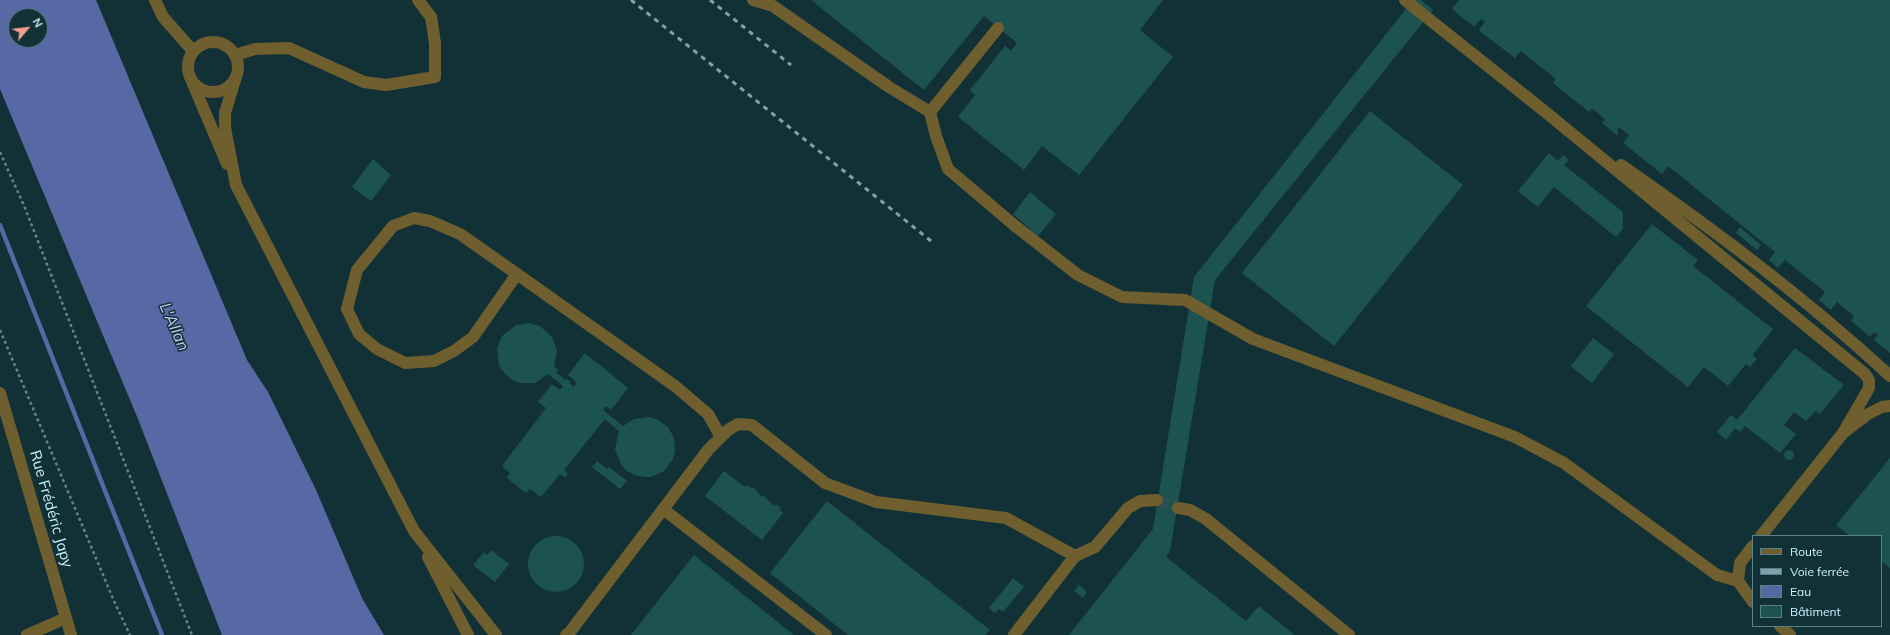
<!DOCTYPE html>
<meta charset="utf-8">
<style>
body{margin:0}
#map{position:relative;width:1890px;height:635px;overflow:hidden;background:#123136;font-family:Mulish,sans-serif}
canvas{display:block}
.legend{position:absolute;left:1752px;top:535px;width:130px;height:92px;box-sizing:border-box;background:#123136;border:1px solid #5b7f86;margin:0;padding:5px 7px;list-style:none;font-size:12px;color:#c8f5fe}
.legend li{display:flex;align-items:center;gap:8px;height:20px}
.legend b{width:20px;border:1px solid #5b7f86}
.north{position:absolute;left:8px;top:8px;width:40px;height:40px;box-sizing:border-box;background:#123136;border:1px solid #5b7f86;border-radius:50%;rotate:62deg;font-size:11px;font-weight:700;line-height:16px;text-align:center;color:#c8f5fe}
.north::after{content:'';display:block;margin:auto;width:14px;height:18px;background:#f59d8e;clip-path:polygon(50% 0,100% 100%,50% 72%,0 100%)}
</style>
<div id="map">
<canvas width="1890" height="635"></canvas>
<ul class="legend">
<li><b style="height:5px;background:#6f5e2e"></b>Route</li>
<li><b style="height:5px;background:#7ca3aa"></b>Voie ferrée</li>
<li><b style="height:11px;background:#5768a4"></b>Eau</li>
<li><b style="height:11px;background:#1c5350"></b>Bâtiment</li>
</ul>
<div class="north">N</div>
</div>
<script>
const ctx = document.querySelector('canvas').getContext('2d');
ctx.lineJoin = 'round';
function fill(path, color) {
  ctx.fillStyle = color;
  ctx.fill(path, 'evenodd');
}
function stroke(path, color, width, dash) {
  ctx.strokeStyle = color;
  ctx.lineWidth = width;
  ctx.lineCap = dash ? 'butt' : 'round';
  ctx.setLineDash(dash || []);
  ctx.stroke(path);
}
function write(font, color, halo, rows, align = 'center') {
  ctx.font = font + ' Mulish,sans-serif';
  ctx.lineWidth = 3;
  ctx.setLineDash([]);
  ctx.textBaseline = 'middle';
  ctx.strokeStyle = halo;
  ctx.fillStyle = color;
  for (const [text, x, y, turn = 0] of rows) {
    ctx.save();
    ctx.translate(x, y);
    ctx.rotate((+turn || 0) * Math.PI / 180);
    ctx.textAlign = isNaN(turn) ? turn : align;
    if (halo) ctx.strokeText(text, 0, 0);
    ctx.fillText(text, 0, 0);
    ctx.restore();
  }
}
fill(new Path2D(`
 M0,0h96l151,360 21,32 48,98 46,108 22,37h-162l-84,-216 -138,-330zM16,16h24v24h-24z`), '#5768a4');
stroke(new Path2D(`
 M0,225l162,410`), '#5768a4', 4.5);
fill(new Path2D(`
 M811,0h352l-23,30 33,27 -94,118 -37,-29 -18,24 -66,-53 17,-22 -5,-5 35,-44 6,5 6,-8 -33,-27 -60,74z
 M1413,0h8l12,10 -218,270 -45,271 -4,6 80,64 13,-15 36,29h-226l84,-106 41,-252z
 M1459,0h431v353l-16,-13 4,-5 -4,-3 -4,5 -19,-16 3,-5 -17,-14 -6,8 -12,-10 6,-8 -40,-32 -7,8 -9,-8 6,-8 -107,-86 -6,8 -39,-31 6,-8 -11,-8v9l-16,-13 3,-4 -13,-11 -3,4 -36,-29 3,-4 -35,-28 -6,7 -33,-25 -3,-3 6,-8 -4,-3 -7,8 -22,-18z
 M1370,111l93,74 -129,161 -92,-73z
 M1549,153l9,8 5,-6 6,5 -5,5 59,47v17l-7,8 -62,-50 -16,20 -20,-16z
 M373,159l18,16 -20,26 -19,-14z
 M1030,192l26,22 -18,22 -25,-22z
 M1652,224l46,36 -5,6 80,63 -20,26 4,4 -7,8 -4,-3 -18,22 -24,-19 -16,20 -102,-81z
 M1740,227l21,18 -4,5 -21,-17z
 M529,323l11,3 12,11 5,13 -3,17 4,3 -2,3 10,7 1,-1 4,3 -2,1 5,4 3,-4 -9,-8 17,-22 43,35 -17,22 -5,-4 -3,4 20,16 11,-7 15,-2 7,2 12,8 6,11 1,13 -2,8 -9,12 -13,6h-7l-9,-2 -8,-4 -6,-7 -6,-15 4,-18 -14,-12 -41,51 4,4 -3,3 -5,-3 -19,23 -11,-8 -4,4 -19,-15 3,-5 -8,-7 44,-58 -8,-6 14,-18 8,6 3,-4 -15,-12 -13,9h-15l-8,-3 -7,-6 -6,-8 -2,-18 5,-12 14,-11z
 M1593,338l21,16 -22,29 -21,-17z
 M1795,348l49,37 -24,29 -5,-3 -9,10 -12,-9 -10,13 12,9 -16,19 -35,-27 -5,6 -5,-4 -9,12 -9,-8 14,-17 6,5z
 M1784 455a5 5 0 1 1 10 0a5 5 0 1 1-10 0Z
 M1890,458v110l-9,-7v-25h-31l-14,-11z
 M597,461l10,8 2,-2 18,14 -7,8 -28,-22z
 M724,471l21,16 2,-2 5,4 1,-2 9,10 2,-1 10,10 2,-2 5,4 -1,2 3,3 -21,27 -57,-44z
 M827,501l163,129 -5,5h-137l-78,-62z
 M528 564a28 28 0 1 1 56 0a28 28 0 1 1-56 0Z
 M491,550l18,14 -14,18 -22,-17 11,-13 3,3z
 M694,555l100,80h-163z
 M1013,578l11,9 -21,25 -4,-3 -4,4 -6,-5z
 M1079,585l8,7 -4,6 -9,-7z`), '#1c5350');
stroke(new Path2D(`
 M1157,500l21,8`), '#2d4e54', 12, [12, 6]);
stroke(new Path2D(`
 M0,152l25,56 167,427
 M0,330l114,271 16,34`), '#60858c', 2.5, [3, 3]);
stroke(new Path2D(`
 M155,0l8,17 30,34
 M753,0l20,6 116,81 41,25 6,24 12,33 66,56 64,50 44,22 63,3 68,39 262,98 49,26 153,112 21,6
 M1405,0l138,110 322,264 4,6v8l-26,45
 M188 67a25 25 0 1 1 50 0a25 25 0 1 1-50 0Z
 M235,55l20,-6 34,-1 75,34 22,3 49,-8v-34l-4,-26 -13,-17
 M235,80l-10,33v15l11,57 178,346 82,104
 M193,84l34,80
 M930,112l68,-84
 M1621,165c93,65 185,133 269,211
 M517,274l-44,63 -19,14 -20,10 -29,2 -28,-14 -18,-15 -12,-25 10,-39 36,-44 21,-8 16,3 30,13 57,40 158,112 33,28 13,23
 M0,393l71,242
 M1178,508l12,2 16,9 143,116
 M663,509l163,126
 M1761,536l82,-103 25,-19 14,-7 8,-1
 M1753,546l-13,17 -2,18 15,21
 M428,557l40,78
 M1780,626l10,9
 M27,635l39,-17
 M566,635l4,-3 138,-182 20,-20 10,-6 14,1 73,58 51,19 130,16 69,38
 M1014,635l61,-79 20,-9 33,-39 12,-7 17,-1`), '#6f5e2e', 12);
stroke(new Path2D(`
 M631,0l300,241
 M710,0l81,65`), '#7ca3aa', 3, [5, 5]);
write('15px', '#c8f5fe', '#123136', [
 ["Rue Frédéric Japy",51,509,74]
]);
write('italic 16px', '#c1cdf0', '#123136', [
 ["L'Allan",174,327,66]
]);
</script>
